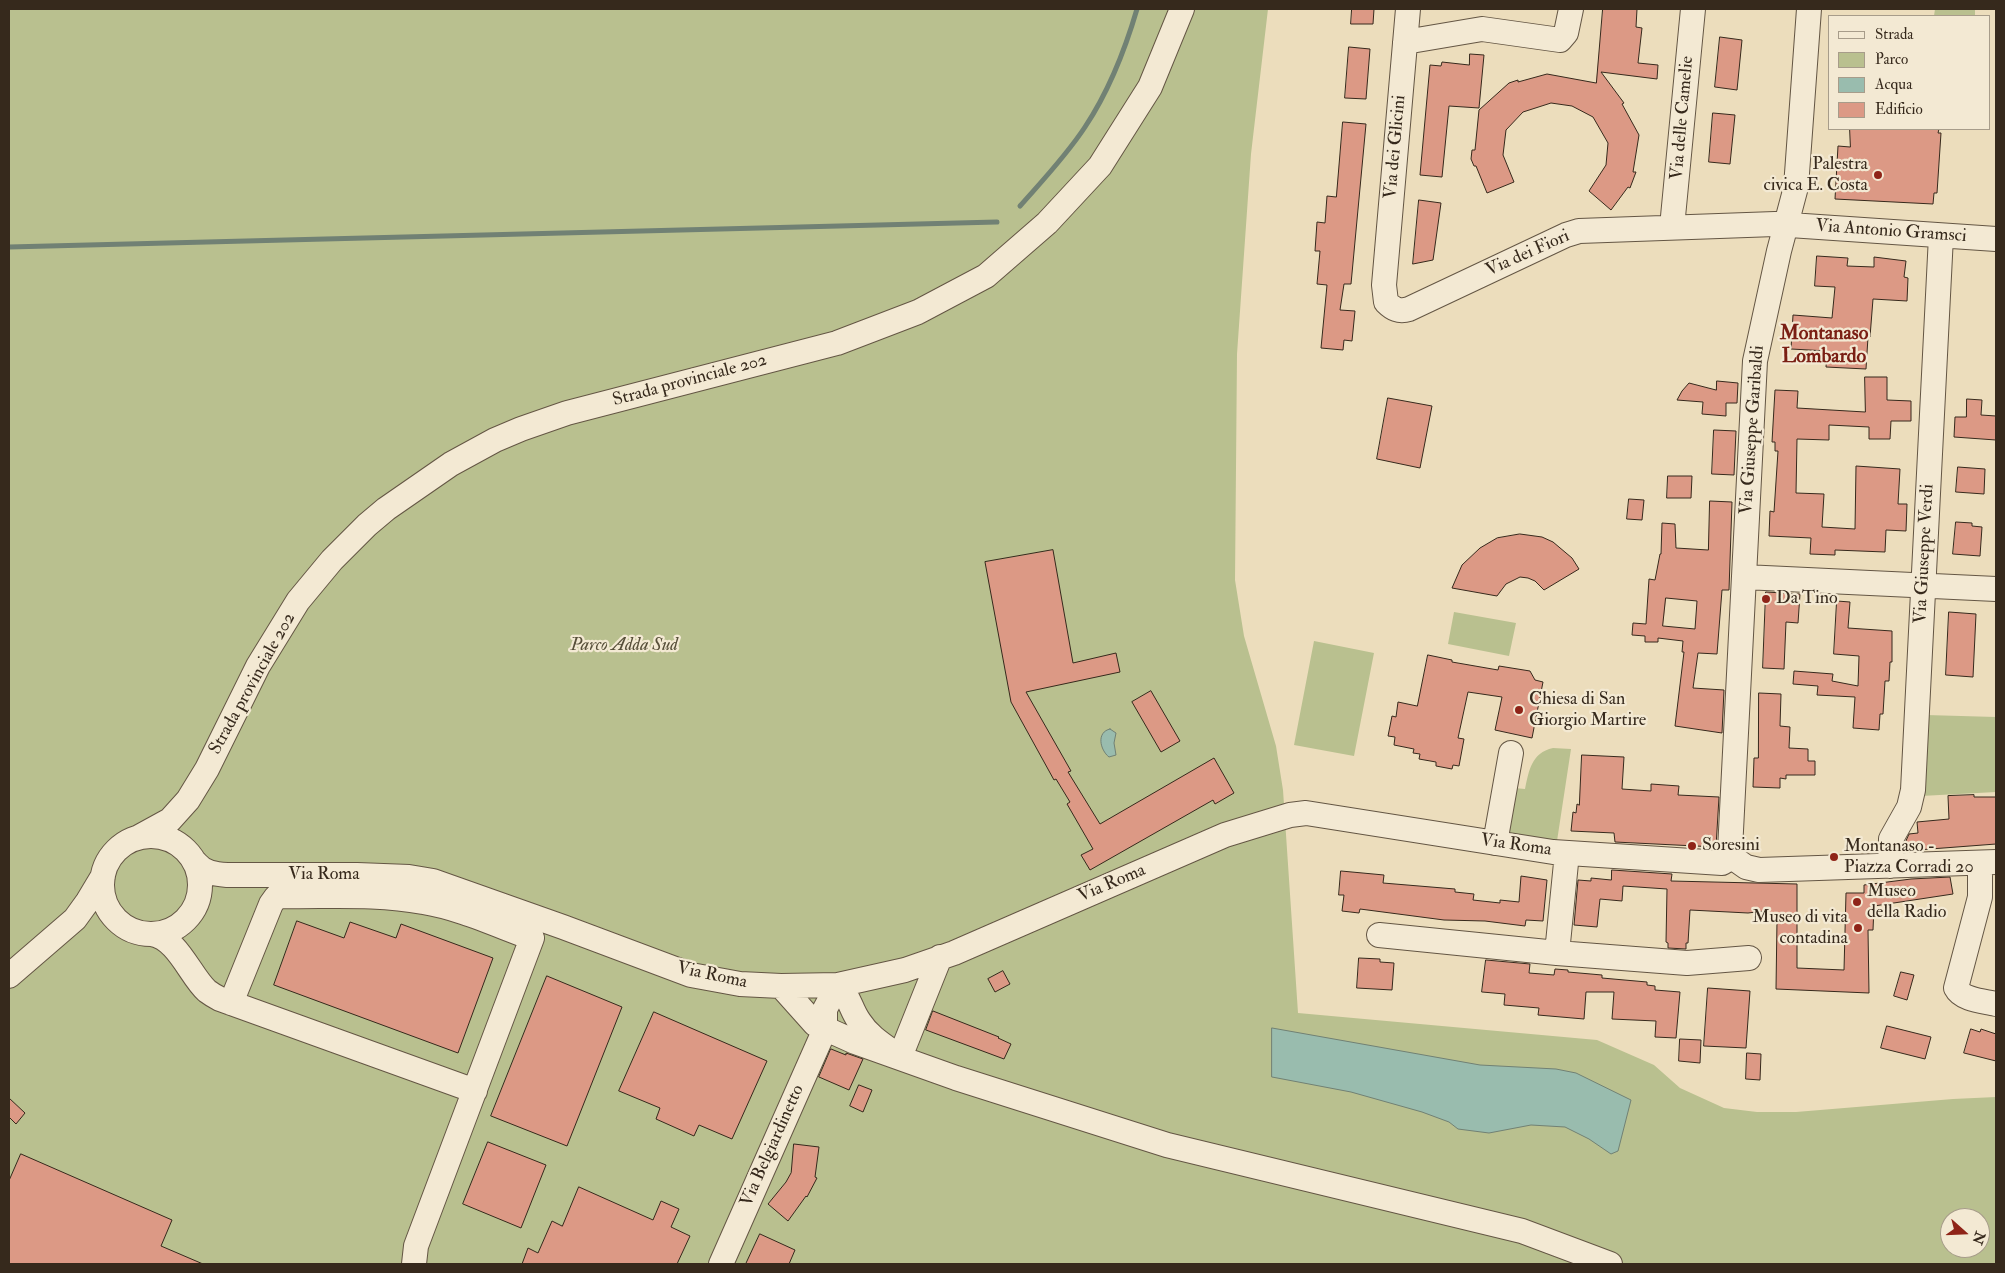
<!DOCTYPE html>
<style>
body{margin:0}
#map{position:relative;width:2005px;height:1273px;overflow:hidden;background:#ecddbc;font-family:"IM FELL Double Pica",serif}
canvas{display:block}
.frame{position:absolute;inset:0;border:10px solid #36291c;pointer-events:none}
.legend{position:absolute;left:1828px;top:15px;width:162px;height:115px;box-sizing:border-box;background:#f3e9d3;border:1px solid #a79c8a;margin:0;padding:6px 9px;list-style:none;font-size:15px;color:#36291c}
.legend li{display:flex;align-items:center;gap:10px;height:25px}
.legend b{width:25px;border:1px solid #a79c8a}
.north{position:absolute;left:1940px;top:1208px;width:50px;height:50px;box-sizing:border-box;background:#f3e9d3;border:1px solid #a79c8a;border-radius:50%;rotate:110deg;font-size:14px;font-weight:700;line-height:20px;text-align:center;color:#36291c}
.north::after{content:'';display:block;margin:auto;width:18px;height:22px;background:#8f2418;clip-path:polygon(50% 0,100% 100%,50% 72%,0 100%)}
</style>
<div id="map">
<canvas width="2005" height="1273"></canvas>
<div class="frame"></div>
<ul class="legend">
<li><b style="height:6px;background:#f3e9d3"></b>Strada</li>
<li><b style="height:14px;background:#b9c08f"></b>Parco</li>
<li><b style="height:14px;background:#99bcae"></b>Acqua</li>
<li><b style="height:14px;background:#dc9985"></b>Edificio</li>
</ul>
<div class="north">N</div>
</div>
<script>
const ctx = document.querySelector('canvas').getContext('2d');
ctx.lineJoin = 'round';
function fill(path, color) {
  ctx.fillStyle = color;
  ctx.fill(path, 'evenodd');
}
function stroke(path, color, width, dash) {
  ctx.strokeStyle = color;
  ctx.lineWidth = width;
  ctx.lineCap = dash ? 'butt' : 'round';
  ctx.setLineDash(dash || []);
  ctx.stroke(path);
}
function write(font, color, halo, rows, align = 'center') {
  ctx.font = font + ' "IM FELL Double Pica",serif';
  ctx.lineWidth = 4.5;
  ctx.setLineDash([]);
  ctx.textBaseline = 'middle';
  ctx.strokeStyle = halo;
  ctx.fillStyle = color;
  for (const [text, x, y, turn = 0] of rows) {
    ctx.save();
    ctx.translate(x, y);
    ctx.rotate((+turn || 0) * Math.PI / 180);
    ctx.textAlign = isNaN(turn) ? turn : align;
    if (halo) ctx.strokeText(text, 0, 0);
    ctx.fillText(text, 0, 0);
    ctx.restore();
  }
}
fill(new Path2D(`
 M9,9h1259l-17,145 -14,200 -2,226 9,56 32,110 7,44 15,223 299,27 57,25 26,23 44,20 33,4h39l157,-13 43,-2v167h-1987zM1950,1218h30v30h-30z
 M1935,9h40v7h-41z
 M1454,612l62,11 -7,33 -61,-12z
 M1314,641l60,12 -20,103 -60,-11z
 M1926,715l70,2v75l-75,4z
 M1553,748l18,1 -14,92 -46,-6 -3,-3 6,-44 11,1c4,-18 6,-36 28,-41z`), '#b9c08f');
const water = new Path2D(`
 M1110,729l6,4 -2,10 2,12 -7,2c-9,-7 -13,-25 1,-28z
 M1272,1028l208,37 76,4 20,4 55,27 -13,51 -7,3 -22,-15 -24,-12 -34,-2 -42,8 -31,-4 -9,-7 -27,-10 -71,-20 -79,-15z`);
fill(water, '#99bcae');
stroke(water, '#718174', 1);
stroke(new Path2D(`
 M1020,206c22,-25 46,-50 65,-79 24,-36 40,-77 52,-118
 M9,247l988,-25`), '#718174', 5);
const building = new Path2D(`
 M1352,9h22l-1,15h-22z
 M1603,9h34l-1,18 6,1 -4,35 20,2 -1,14 -56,-7 23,31 -2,1 17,31 -6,37h3l-6,16 -2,-1 -17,23 -22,-19 17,-26 2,-22 -15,-26 -21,-11 -21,-3 -28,9 -17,18 -3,25 11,27 -27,11 -11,-27h-2l-3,-7 1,-9h3l4,-40 30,-27 9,-3v2l29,-8 49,9z
 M1720,37l22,3 -5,50 -22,-3z
 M1349,47l21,2 -4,50 -21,-1z
 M1470,54l14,1 -5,53 -30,-2 -7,71 -22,-2 10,-110 11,1 1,-4 27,3z
 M1713,113l22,2 -5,49 -21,-2z
 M1343,122l23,2 -15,160h-7l-4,26 15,1 -3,30 -8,-1 -1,10 -22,-2 6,-63 -10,-1 3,-33h-5l2,-29 8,1 2,-27 9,1z
 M1850,129h89l-1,4h3l-4,60h-3l-1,11 -98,-5 3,-53 12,1z
 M1419,200l22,3 -8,57 -20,4z
 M1817,256l31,2 -1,8 27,1v-10l32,4 -2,16 4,1 -1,23 -34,-2 -3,38h-2l-2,32 -40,-2 1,-16 -36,-2 2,-34 39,3 3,-31 -20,-1z
 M1865,377h22v23l24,1v20h-20l-1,18h-21v-12l-40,-2v15l-32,-1 -1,54 28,1 -2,33 33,2 1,-63 44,3 -2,35h9l-1,27 -20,-1 -1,22 -50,-2v5l-25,-1 1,-16 -42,-2 1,-25 4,1 4,-61h-3v-9h-3l3,-52 23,1 -1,17 68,4z
 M1717,381l21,2 -1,20h-11v13l-24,-2 1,-12 -26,-2 5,-9 7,-8 27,7z
 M1388,398l44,8 -12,62 -43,-9z
 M1967,399l15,1 -1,15 15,1v24l-42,-3 1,-20h11z
 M1714,430l22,1 -2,44 -22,-1z
 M1958,467l27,2 -1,25 -28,-2z
 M1668,476h24l-1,22h-24z
 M1629,499l15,1 -2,20 -15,-1z
 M1710,501l22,1 -3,88h-7l-5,64 -19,-1 -5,35 31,2 -2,43 -47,-7 9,-74h-2l1,-11 -25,-3v4h-13v-6l-13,-1 1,-12 13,1 3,-45 6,1 5,-26h1l1,-31 13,1 1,24 32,2zM1666,598l31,3 -2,28 -32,-3z
 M1956,522l16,1v3l10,1 -2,29 -27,-2z
 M1520,534l22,3 11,5 19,16 7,11 -35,21 -9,-9 -7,-3 -8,-1 -14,7 -9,12 -45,-8 10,-23 18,-17 17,-10z
 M1053,550l20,113 43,-10 4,19 -94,20 45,79 -3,1 32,52 114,-66 20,35 -19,11 -2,-4 -123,70 -9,-15 12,-6 -26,-45 3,-2 -14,-23 -2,1 -43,-78 -26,-140z
 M1766,592l34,2 -2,29 -12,-1 -2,47 -21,-1z
 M1837,601l13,1 -2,26 44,3v31h-2l-1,19h-4l-2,33h-3l-1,16 -26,-2 2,-31 -38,-2 1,-9 -25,-2 1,-13 39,3 -1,7 26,5 1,-30 -25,-2z
 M1949,612l27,2 -3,63 -27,-2z
 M1428,655l24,5v2l46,8 1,-4 31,5 5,9 8,2 -11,56 -37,-8 7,-33 -34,-5 -10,46 6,1 -5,27 -6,-1 -1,4 -16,-3v-4l-17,-3 1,-5 -7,-1 1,-4 -20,-4 1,-8 -7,-1 4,-20 4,1 2,-15 19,4z
 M1151,691l29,50 -19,11 -29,-50z
 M1759,693l22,1 -1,32 10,1 -1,21 19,1v12h7v14h-29v4l-6,-1v10l-27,-1 1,-29h4z
 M1582,755l42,2 -2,32 29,2v-7l28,2 -1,9 41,2 -3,50 -101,-5 -1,-9 -43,-2 2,-19 3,1 1,-9 2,1z
 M1974,795v2h22v47l-92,7 1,-8 4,-9 9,-1 -1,-11 32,-3 -1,-23z
 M1612,870l60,4 -1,7 126,3v84l47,2 2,-77h18v-8l47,-6 39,-2 3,17 -79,12 -1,24h-5l1,63 -93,-4 1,-69h-16l3,-9 -16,2 -58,-3 -2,33h-2v6l-18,-1v-5l-2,-1 1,-53 -44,-3 -1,15 -22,-2 -3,28 -23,-2 4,-45 13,1v-3l20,2z
 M1341,871l43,4 -1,8 72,6v3l19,2 -1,6 27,3v-3l19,2 2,-26 26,4 -4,41 -17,-1 -1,6 -40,-5 -41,-1 -84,-11 -1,4 -17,-2 2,-16h-5z
 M297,921l47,17 6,-16 46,16 5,-14 92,34 -35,95 -184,-68z
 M1359,958l21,1v3l14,1 -2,27 -35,-2z
 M1486,960l44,4 -1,9 25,2 1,-6 13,1v2l34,3v3l45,4v3l8,1v4l25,2 -4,46 -21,-1 1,-16 -44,-2 2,-27h-28l-2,27 -46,-4 1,-7 -35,-3 1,-11 -23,-2z
 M1003,971l7,13 -15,8 -7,-13z
 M1901,972l13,3 -7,25 -13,-4z
 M547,976l75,31 -55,139 -76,-30z
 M1708,988l42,3 -4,57 -42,-2z
 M933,1011l66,26 -1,1 13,6 -7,15 -78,-29z
 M654,1012l113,49 -35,78 -33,-14 -5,11 -38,-17 4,-11 -41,-17z
 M1887,1026l44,11 -6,22 -44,-11z
 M1971,1029l9,3 1,-3 15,5v27l-32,-8z
 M1680,1039l21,1 -1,23 -21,-2z
 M831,1049l15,6v-2l17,6 -14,31 -30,-13z
 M1747,1053l14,1 -1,26 -14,-1z
 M859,1085l13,5 -9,22 -13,-6z
 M9,1098l16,15 -9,11 -7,-7z
 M488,1142l58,23 -25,63 -58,-24z
 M794,1144l25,3 -4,30 2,1 -10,19 -1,-1 -18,25 -20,-17 18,-22 5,-9z
 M21,1154l151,66 -11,26 42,18h-194v-83z
 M579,1187l74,33 8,-19 18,8 -8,18 19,9 -13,28h-155l6,-16 10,5 14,-32 10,5z
 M760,1234l35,16 -6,14h-43z`);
fill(building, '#dc9985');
stroke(building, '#36291c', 1);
const minor = new Path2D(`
 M1408,9l-24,276 2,17c7,7 13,10 23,7l157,-74 13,-4 196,-7 221,15
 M1405,42l77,-13 78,11 6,-7 5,-24
 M1672,227l21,-218
 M1744,577l252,12
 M102 885a49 49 0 1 1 98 0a49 49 0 1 1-98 0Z
 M139,837l31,-17 18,-20 19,-31 51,-103 40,-65 34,-41 35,-35 19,-16 65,-45 44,-24 26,-11 46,-16 270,-70 81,-31 68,-36 61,-53 53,-57 50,-79 32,-78
 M1495,843l16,-90
 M1729,855l17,12 13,3 237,-8
 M196,863c8,10 19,11 31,12h130l52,2 24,4 130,46 128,48 49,9 41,2 57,-1 67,-15 49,-17 271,-118 65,-20 16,-2 247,39 169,11 5,-3 3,-10 25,-489 24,-110 17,-64 13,-178
 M1980,863v34l-24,91c6,12 28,13 40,16
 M1890,866l1,-27 18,-32 4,-17 28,-554
 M151,934c27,4 39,42 56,57 4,3 9,6 13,8l255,92
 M1379,935l178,18 130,10 62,-5
 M1557,953l10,-100
 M9,976l66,-57 13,-18 15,-25
 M838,985c12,12 12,23 21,36 10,16 26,25 41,36l40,-100
 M781,986l34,38 40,18 101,36 211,67 355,86 88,33
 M231,1003l40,-99 5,-7 4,-1c47,1 96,-3 143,6 37,6 73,23 109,36l-116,308 -2,18
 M721,1264l104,-235v-20l13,-24`);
stroke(minor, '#645644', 26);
stroke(minor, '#f3e9d3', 24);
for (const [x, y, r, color] of [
 [1878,175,5,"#8f2418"],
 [1766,599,5,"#8f2418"],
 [1519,710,5,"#8f2418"],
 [1692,846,5,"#8f2418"],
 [1834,857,5,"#8f2418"],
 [1857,902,5,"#8f2418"],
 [1858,928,5,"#8f2418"]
]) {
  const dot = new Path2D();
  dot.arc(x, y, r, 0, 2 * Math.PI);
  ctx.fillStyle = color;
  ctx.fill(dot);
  stroke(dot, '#f3e9d3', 2);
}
write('18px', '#36291c', '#f3e9d3', [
 ["Via delle Camelie",1683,118,-85],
 ["Via dei Glicini",1396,147,-85],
 ["Via Antonio Gramsci",1891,232,4],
 ["Via dei Fiori",1528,254,-24],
 ["Strada provinciale 202",690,381,-15],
 ["Via Giuseppe Garibaldi",1753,430,-86],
 ["Via Giuseppe Verdi",1925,554,-87],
 ["Strada provinciale 202",253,684,-61],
 ["Via Roma",1516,846,8],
 ["Via Roma",324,875],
 ["Via Roma",1112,884,-23],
 ["Via Roma",712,976,12],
 ["Via Belgiardinetto",773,1146,-66]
]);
write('18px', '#36291c', '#f3e9d3', [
 ["Palestra",1868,165,"right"],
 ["civica E. Costa",1868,186,"right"],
 ["Da Tino",1776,599],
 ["Chiesa di San",1529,700],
 ["Giorgio Martire",1529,721],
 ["Soresini",1702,846],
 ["Montanaso -",1844,847],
 ["Piazza Corradi 20",1844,868],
 ["Museo",1867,892],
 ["della Radio",1867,913],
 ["Museo di vita",1848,918,"right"],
 ["contadina",1848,939,"right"]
], 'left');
write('italic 18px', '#574f39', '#f3e9d3', [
 ["Parco Adda Sud",624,646]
]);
write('bold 20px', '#7a1f14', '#f3e9d3', [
 ["Montanaso",1824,335],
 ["Lombardo",1824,358]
]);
</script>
